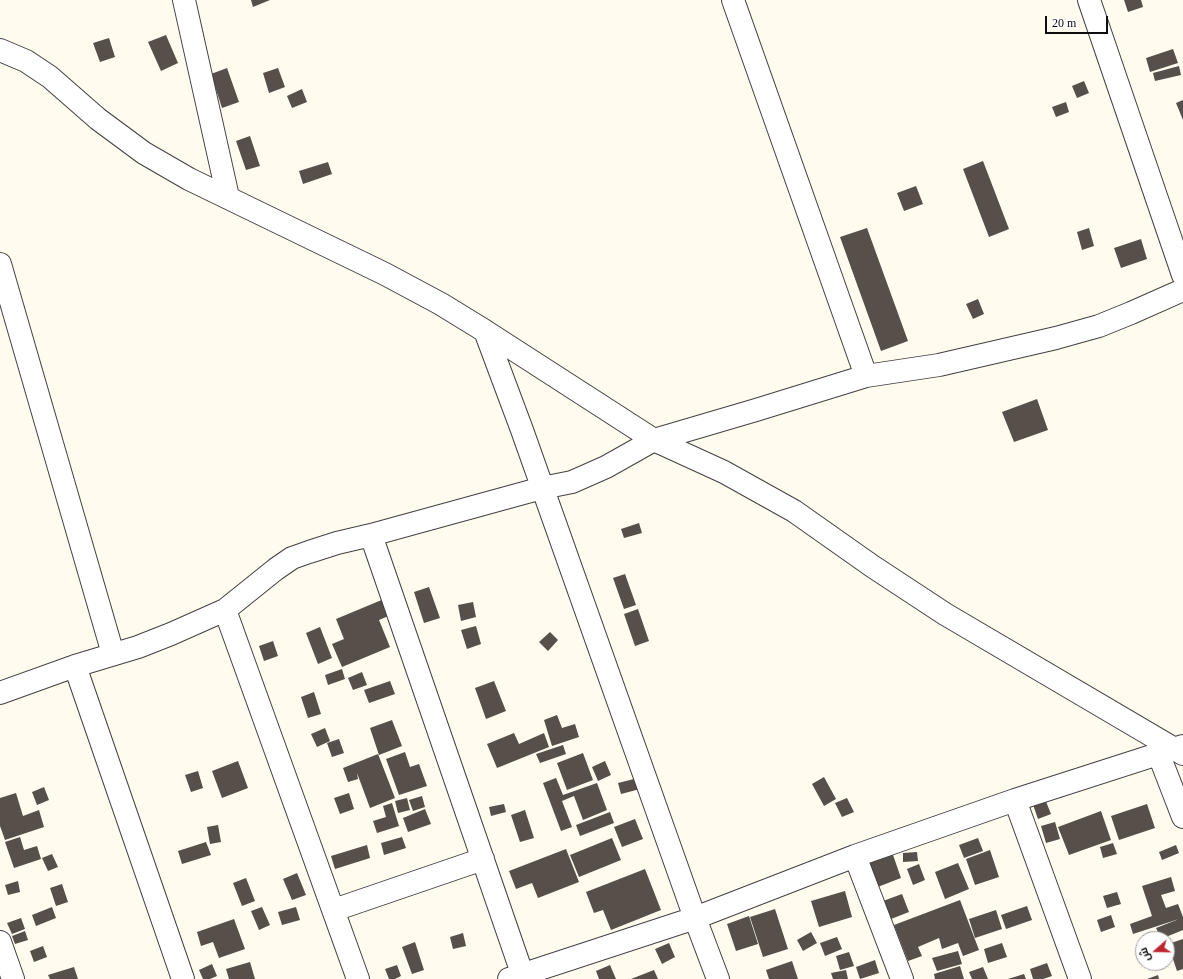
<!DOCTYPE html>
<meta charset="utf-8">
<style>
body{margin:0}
#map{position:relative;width:1183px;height:979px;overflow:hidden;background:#fffbef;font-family:"Times New Roman",Cairo,serif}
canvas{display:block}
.north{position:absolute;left:1135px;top:931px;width:40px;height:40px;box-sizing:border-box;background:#fff;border:1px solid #9f9f9f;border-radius:50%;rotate:250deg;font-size:11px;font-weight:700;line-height:16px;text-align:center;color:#0e0e0e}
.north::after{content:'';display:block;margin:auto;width:14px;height:18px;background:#bd2730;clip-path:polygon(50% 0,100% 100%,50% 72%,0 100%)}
.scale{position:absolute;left:1045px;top:16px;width:63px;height:18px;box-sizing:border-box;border:2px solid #0e0e0e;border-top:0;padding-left:5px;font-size:12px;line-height:14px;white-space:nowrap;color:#0e0e0e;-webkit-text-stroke:3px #fff;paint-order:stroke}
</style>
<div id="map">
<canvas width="1183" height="979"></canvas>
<div class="north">ش</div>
<div class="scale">20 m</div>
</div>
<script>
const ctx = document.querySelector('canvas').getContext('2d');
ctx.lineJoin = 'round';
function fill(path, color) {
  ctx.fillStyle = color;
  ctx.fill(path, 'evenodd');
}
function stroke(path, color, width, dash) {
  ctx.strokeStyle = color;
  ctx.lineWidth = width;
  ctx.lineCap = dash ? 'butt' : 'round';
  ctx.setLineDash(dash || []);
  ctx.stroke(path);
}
fill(new Path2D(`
 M251,0h19l-17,7z
 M1124,0h17l2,7 -15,5z
 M166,35l12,28 -17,8 -13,-29z
 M109,38l6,19 -15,5 -7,-19z
 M1173,49l5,14 -28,9 -4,-14z
 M1179,66l2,9 -26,6 -2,-8z
 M227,68l12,34 -17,6 -11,-34z
 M278,68l7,19 -16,6 -6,-20z
 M1084,81l5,12 -12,5 -5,-12z
 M302,89l5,13 -15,6 -5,-12z
 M1183,100v20l-7,-17z
 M1066,102l3,10 -13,5 -4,-10z
 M250,136l10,30 -14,4 -10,-29z
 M983,161l26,68 -20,8 -26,-68z
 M328,162l4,12 -29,10 -4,-13z
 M916,186l7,18 -19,7 -7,-18z
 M867,228l41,113 -27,10 -41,-114z
 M1089,228l5,18 -12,4 -5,-18z
 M1141,239l6,20 -26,9 -7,-20z
 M978,299l6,15 -11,5 -7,-15z
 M1037,399l11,31 -34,12 -12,-30z
 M639,523l3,10 -18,5 -3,-9z
 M625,574l11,31 -12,4 -11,-31z
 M429,587l11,31 -16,5 -10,-31z
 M384,599l7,16 -12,5 11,27 -48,20 -10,-23 12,-5 -8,-20z
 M473,602l3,15 -15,4 -3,-16z
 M638,609l11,32 -14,5 -11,-32z
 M476,626l5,18 -14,5 -6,-19z
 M320,627l12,31 -14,6 -12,-31z
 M550,632l8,8 -10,11 -9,-9z
 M273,641l5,15 -14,5 -5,-15z
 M342,669l3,10 -17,6 -3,-10z
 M362,672l5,13 -14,5 -5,-12z
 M390,681l5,13 -26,9 -5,-13z
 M494,681l12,30 -20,8 -11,-31z
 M314,692l7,22 -13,4 -7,-21z
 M557,715l5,13 13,-4 4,13 -27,9 -8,-26z
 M392,720l10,26 -23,9 -9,-27z
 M325,728l5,13 -13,6 -6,-13z
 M514,733l5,11 25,-11 5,14 -52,21 -10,-24z
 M339,739l5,14 -12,4 -5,-14z
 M563,745l3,9 -26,9 -4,-9z
 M405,752l5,15 9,-3 8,22 -28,9 -13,-36z
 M583,753l10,27 -26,10 -10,-27z
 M378,754l17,44 -25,10 -13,-35 1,6 -10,3 -5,-14z
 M238,761l10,27 -26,10 -10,-27z
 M605,761l6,14 -13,6 -6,-14z
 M198,771l5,17 -12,4 -6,-17z
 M824,777l12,22 -12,7 -12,-22z
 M556,778l7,17 34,-12 10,27 -24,10 -9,-24 -12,5 10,26 -11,4 -18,-48z
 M638,778l2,11 -19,5 -3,-11z
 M44,787l5,13 -12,5 -5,-13z
 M16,793l7,23 16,-6 5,17 -39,13 -5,-14v-28z
 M349,793l5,16 -14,5 -6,-16z
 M1043,794l8,20 -13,5 -7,-20z
 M422,796l3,11 -12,4 -4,-11z
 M407,798l3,12 -12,3 -3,-12z
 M847,798l7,14 -12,5 -7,-14z
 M392,803l7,23 -22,7 -4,-12 13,-4 -3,-11z
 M504,804l2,8 -15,4 -2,-9z
 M1147,804l8,24 -36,12 -8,-24z
 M425,809l6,15 -23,8 -5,-14z
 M525,810l9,28 -14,4 -9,-27z
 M1101,811l10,29 -42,15 -11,-28z
 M610,812l4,11 -34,13 -4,-11z
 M635,819l8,20 -21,8 -8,-20z
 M1055,822l5,17 -14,4 -5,-17z
 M218,825l3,17 -11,2 -3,-17z
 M20,837l4,13 13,-4 4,13 -27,9 -9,-26z
 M402,837l4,11 -22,7 -3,-12z
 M612,838l9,22 -42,17 -9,-22z
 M978,838l5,13 -19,7 -5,-13z
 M206,842l5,13 -29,9 -4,-13z
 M1113,843l4,11 -14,4 -3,-11z
 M367,845l3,13 -35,11 -4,-13z
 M1176,845l3,8 -17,7 -3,-8z
 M566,849l13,33 -41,16 -6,-15 -16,6 -7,-18z
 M990,850l9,27 -24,8 -9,-26z
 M892,852l9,26 -26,10 -10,-26z
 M917,852l1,9 -15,1v-9z
 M52,854l6,13 -10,4 -6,-13z
 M958,863l11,26 -24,10 -10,-27z
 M919,864l6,16 -12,5 -6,-16z
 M645,869l16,41 -50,20 -8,-20 -9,3 -8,-21z
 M297,873l9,22 -14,5 -9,-21z
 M1171,877l4,14 -14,4 5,13 12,-4 5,13v13l-22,9 -5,-11 23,-9 -46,15 -3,-10 22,-8 -10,-30z
 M246,878l9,23 -13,5 -9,-23z
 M18,881l2,11 -12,3 -3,-10z
 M62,884l6,18 -12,4 -6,-18z
 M845,891l7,26 -33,10 -8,-26z
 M1117,892l4,12 -14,4 -4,-12z
 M902,894l7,18 -18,7 -8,-18z
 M960,900l19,50 -16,6 -5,-13 -16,6 -3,-11 -21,9 4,9 -14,5 -14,-36z
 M1027,906l5,14 -26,9 -5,-14z
 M52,907l4,11 -20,8 -4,-11z
 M262,907l8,18 -11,5 -8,-19z
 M296,907l4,13 -18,5 -4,-13z
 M775,909l13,40 -25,8 -13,-40z
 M996,910l6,19 -27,9 -6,-19z
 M1111,915l4,12 -14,5 -4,-12z
 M749,916l9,28 -22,7 -9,-27z
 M21,918l4,11 -13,5 -5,-11z
 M234,919l11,30 -26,9 -6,-16 -12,4 -4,-14z
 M25,931l3,9 -13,4 -3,-8z
 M811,932l6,11 -14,8 -6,-11z
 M463,933l3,13 -13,3 -3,-12z
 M837,937l5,12 -17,7 -5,-13z
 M1183,939v30l-6,2 -9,-27z
 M415,942l9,28 -12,4 -10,-27z
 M669,943l6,14 -13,7 -7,-15z
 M1002,943l5,14 -19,6 -4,-14z
 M43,946l4,11 -13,5 -4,-11z
 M958,951l4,13 -25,7 -5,-13z
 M849,952l5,14 -14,4 -4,-14z
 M875,960l4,13 -19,6 -4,-12z
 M792,961l6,18h-29l-3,-9z
 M250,962l5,17h-26l-3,-10z
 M1047,963l5,13 -9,3h-10l-3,-10z
 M212,964l5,12 -7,3h-7l-4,-9z
 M397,965l4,11 -6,3h-6l-4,-10z
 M610,965l6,14h-17l-3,-8z
 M960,966l4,13h-29l-1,-5z
 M74,967l4,12h-28l-2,-4z
 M983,967l5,12h-16l-3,-7z
 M654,970l4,9h-27z
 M846,970l2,9h-15l-2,-6z
 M1024,974l2,5h-18z
 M1158,975l1,4h-12z`), '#564f4a');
const minor = new Path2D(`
 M184,0l44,197
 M733,0l133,376
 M1089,0l94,275
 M0,50l26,11 24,16 48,42 46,34 45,26 196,95 56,30 44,27 169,109 70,32 70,39 78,55 73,48 238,140
 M0,264l113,390
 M485,331l37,99 173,488 23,61
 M371,535l153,444
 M225,610l133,369
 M75,666l108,313
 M0,693l75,-27 63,-19 33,-13 54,-24 51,-41 16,-11 17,-6 28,-9 34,-8 171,-47 30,-6 34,-15 48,-27 102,-30 110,-34 73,-11 117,-27 43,-12 32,-13 52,-23
 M1159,755l24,62
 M1015,800l65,179
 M855,856l47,123
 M334,910l149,-51
 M0,942l13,37
 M509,979l186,-61 160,-62 160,-56 168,-54`);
stroke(minor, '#414141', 24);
stroke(minor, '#fff', 22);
</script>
